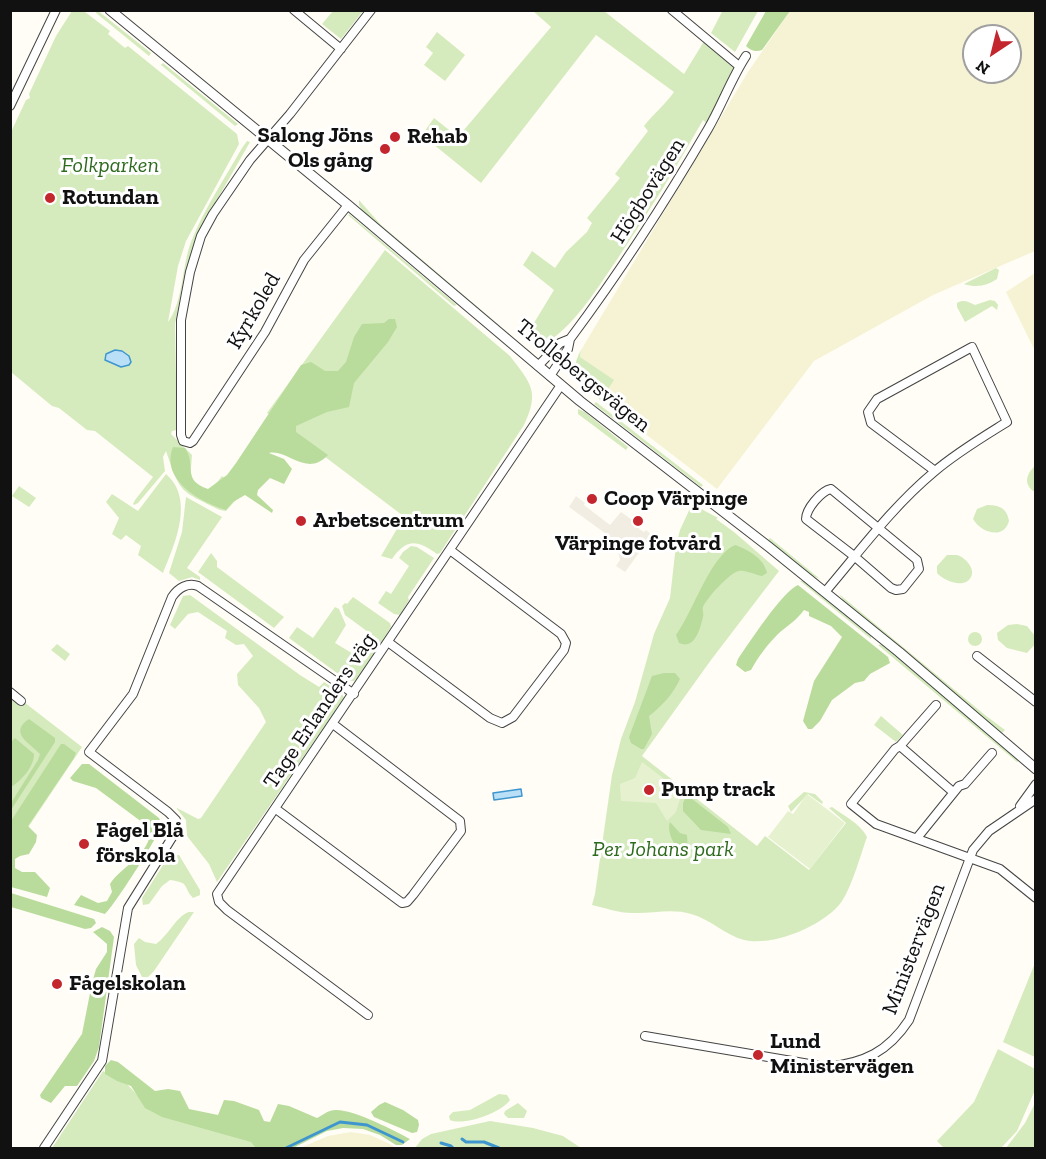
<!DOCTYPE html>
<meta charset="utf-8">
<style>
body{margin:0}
#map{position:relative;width:1046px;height:1159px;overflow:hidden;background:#fffdf5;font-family:"Zilla Slab",serif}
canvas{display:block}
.frame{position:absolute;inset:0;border:12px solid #111;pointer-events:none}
.north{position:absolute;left:962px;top:24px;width:60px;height:60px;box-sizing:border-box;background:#fff;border:2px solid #a0a0a0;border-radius:50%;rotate:215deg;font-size:16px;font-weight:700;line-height:24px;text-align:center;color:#111}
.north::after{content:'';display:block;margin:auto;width:21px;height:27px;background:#c4262e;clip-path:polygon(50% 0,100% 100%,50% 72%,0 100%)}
</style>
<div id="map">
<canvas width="1046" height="1159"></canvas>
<div class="frame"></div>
<div class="north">N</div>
</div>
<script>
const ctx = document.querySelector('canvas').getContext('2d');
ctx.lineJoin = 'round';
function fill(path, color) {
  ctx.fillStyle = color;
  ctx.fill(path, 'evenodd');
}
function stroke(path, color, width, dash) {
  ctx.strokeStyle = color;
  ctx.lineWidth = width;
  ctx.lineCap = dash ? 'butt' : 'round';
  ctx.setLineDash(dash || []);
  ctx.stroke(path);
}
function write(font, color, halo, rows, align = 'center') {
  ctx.font = font + ' "Zilla Slab",serif';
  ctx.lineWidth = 6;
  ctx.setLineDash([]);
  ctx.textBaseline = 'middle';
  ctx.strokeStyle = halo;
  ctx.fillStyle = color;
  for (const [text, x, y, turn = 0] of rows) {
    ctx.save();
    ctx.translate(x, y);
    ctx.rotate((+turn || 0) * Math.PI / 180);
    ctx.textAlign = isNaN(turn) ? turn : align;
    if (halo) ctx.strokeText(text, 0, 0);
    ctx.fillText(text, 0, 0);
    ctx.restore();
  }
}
fill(new Path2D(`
 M790,11h245v240l-102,44 -119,66 -97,128 -108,-83 -2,-15 -27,-34 1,-7 167,-278zM974,36h36v36h-36z
 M1035,273v78l-29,-59z
 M351,1132l19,3 20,9 5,4h-95l28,-12z`), '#f6f3d4');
fill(new Path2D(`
 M97,10l54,43 -2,3 -53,-43z
 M723,10l35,1 -23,41 -24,-19z
 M72,11l13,1 25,19 -2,3 17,14 3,-2 109,88 2,10 -53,97 -8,25 -10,56c15,-19 14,-57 23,-80 13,-33 34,-64 51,-94l5,-7 3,1 -52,91 -14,44 -9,47 2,106 -5,1 -1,3 21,21 -2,26 18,13 14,-18 21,16 -17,19 -6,-1c-41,-20 -39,-16 -54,-59l-3,6 2,14 -27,32 -4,2 -1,-1 2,-4 18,-23 -58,-46 -8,-1 -28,-22 -7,-2 -41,-34v-240l15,-32 4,-2 -1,-4 27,-58z
 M333,11v-1l30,1 -22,28 -19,-15z
 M533,11h71l80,63 22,-36 33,28 -30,60 -6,-6c-27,48 -56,95 -87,141 -22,32 -42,66 -76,86l-8,-4 -6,-7 28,-46 -31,-25 9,-14 23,17 11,-16 21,-20 5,-9 -5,-5 33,-40 -5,-4 33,-43 -4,-5c9,-12 21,-21 30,-34l-78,-57 -115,148 -59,-48 12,-17 24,19 93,-110z
 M437,32l28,23 -20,26 -21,-16 9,-12 -7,-6z
 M163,63l75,61 -3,2 -74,-61z
 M359,200l22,25 138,117 -156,-130 -4,-7z
 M349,214l108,91 -3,1 -106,-91z
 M385,250l125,106c21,28 30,35 14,69l-84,128 -3,1c-20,-14 -30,-16 -45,5l-11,-3 20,-34 1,-7 -135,-102z
 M996,268l3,2 -2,9c-10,7 -21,9 -33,5z
 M990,300l5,1 3,4 -1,5 -5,-4 -27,16 -8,-15v-4c7,-4 11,-1 18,2z
 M581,350l-1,7 34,23 -7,11 2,15c-22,-16 -45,-26 -28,-56z
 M596,402l99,77 8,6 -2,2 -107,-83z
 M578,409l7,3 43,35 -2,3 -48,-36z
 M1035,466v26c-12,-7 -9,-18 0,-26z
 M166,474c29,25 9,70 -3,99l-25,-18 3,-9 -15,-11 -5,5 -9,-6 7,-16 -13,-16 6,-8 26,17z
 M19,486l17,12 -7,9 -17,-11z
 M186,497l36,20 -35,51 13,9v3l-8,-3 -13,4 -10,-8 13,-41z
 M692,504l26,14 -2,1 18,13 45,39 -68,89 -69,96 115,90 8,-10 44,34 37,-47 -17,-15 3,-1c12,9 28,16 35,30 -7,19 -14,47 -25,64 -16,24 -69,46 -98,39 -19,-5 -34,-21 -53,-26 -19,-6 -40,0 -59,-1 -13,0 -27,-5 -40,-8l3,-11 17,-119 9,-36 14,-37 19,-68 16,-36 6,-53 4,-15z
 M987,505c12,0 20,3 22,16 -5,19 -28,12 -36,-2l4,-10z
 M770,538l50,41 -7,-3 -45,-36z
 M411,546l6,1 17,11 -26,39 1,3 -9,15 -6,-1 -16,-11 8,-12 5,3 18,-28 -10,-8 4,-6z
 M211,553l6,8v6l67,50 -10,11 -76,-56z
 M947,555c1,0 9,0 10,0 8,2 19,14 14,22 -7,13 -28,3 -34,-4v-7z
 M800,581h4l67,54v4z
 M839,594l146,121 20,15 -3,3 -158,-132z
 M190,595l110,80 19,12 5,-5 18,12 2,4 -127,184 -8,-18 -22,-28 -1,-16 -9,-11v-1l21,11 3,-1 65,-96 -7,-14 -21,-23 -1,-11 16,-18 -9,-12 -8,1 -11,-7 2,-7 -29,-19 -10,2 -13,15 -5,-4 13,-29z
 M353,597l37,26 1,4 -33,51 -4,3h-6l-59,-43 8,-11 16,11 22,-31 4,2 7,16 -11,18 30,18 14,-21 -34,-25 -3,-9 3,-3 2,1z
 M1017,624l10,2 8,10v8l-8,9 -20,-5 -9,-8 -1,-7 11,-8z
 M968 639a7 7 0 1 1 14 0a7 7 0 1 1-14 0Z
 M57,644l13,10 -5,7 -14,-11z
 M882,644l137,117 -2,1 -139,-117z
 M11,692l71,55 -55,82 -16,28z
 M881,716l22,19 -7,7 -22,-17z
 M804,792l11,2 8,8 -1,2 -14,-10 -17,18 -3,-6z
 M172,855h7l21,35v5l-7,3c-11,-12 -2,-15 -23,-18l-8,6 -13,18 -6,1 -1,-7 23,-36z
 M189,912h5l-40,59 -6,6h-6l-6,-12 -2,-21 5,-6 6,4 11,2c12,-8 21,-29 33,-32z
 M1035,963l1,94h-1l-32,-15z
 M998,1049l37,20v21l-18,41 -16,17h-57l-7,-7 37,-39z
 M103,1071l24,13 25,27 132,37h-232z
 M499,1094l8,1 3,5c-9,13 -46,26 -60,20l-1,-4 4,-4 17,-2z
 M518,1103l9,8 -3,7h-16l-4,-4 1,-3z
 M1035,1103v45h-29l19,-25z
 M490,1121l43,7 30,8 18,12h-166l7,-9 9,-5z`), '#d5ebbd');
fill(new Path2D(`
 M766,11h24l-28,39c-6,2 -11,1 -16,-4z
 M389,319h6l2,8 -9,15 -34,41 -5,24 -22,5 -31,14v6l32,23c-22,23 -40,-6 -59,-2l15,6 8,10 -8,15 -14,-6 -12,12 -1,5 16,15 -1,3 -27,-18 -12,7 -7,8c-26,-8 -66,-30 -53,-63l12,1c12,17 -4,32 23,41l19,-14 9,-12 65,-98 10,-3 14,9h13l8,-9 8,-25 8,-13 22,-1z
 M735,545c12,4 29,13 32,28l-5,3c-7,-1 -16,-6 -23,-5 -9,1 -33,28 -36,36 -1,3 1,7 0,10 -3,12 -8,33 -24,26l-3,-8c17,-23 34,-79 59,-90z
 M798,585l90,72 2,6 -20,11 -6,7 -9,2 -23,17 -12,21 -8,8h-4l-5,-8 11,-40 28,-44 -11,-11 -22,-10v-4l-5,-2c-7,10 -17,16 -26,24 -10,10 -20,23 -27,36l-6,2 -9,-7 2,-6c11,-16 44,-67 60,-74z
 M664,673h11l5,6c-7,15 -18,27 -31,37l3,18 -8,15h-3l-10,-6 -2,-6 23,-61z
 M29,719l26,19v4l-44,68v-7l27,-43 2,-6c-10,-11 -32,-21 -11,-35z
 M15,738l19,16c0,13 -13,27 -23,33v-45z
 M61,744h3l12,9 -2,5 -46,68 9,9 -1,7 -7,12 -9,2 -5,3v9l7,4h13l15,16 -3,9 -36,-10v-66z
 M82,764h7l70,54 3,6c-3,12 -48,82 -57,90l-31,-9 7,-10 17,8 9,-2 5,-9 -2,-8c11,-18 42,-29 40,-56l-54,-40 -23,-7 -3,-3z
 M687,795l41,32 3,7 -30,-4 -18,-19v-8z
 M670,822l10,11 7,2 1,16 -3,4c-9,-6 -19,-22 -15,-33z
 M11,893l83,26 2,4 -5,5 -6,1 -74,-22z
 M102,927l8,4 4,6 -15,110 -5,14 -17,25h-12l-14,17 -10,-5 -1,-3 42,-61 10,-51 4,-14 11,-17v-8l-14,-12z
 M111,1060l7,2 37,29 13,-2 12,2 9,18 29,6 6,-15 10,1 25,9 5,11 6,1 8,-18 11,2 28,12c4,-2 9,-6 13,-7 17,-6 64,20 80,28l-8,6h-6l-16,-10 -17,-6 -20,-1 -16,3 -34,17h-37l-5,-6 -89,-25 -17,-9 -14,-22 -14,-5 -12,-7v-8z
 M385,1102l18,8 15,10 1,5 -2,7 -5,1 -38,-16 -3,-5 8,-7z`), '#b9dc9c');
fill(new Path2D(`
 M642,762l30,23 9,11 -5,16 -9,9 -11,-18 -35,-2 -1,-17 15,-6z
 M807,794l38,29 -35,46 -42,-32 20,-26 5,3z`), '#e6f2cf');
fill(new Path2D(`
 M576,496l9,7 -1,2 26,20 11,-13 20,14 -2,3 5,3 2,-2 6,5 -27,37 -9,-6 4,-6 -4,-19 -47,-34z`), '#f1ede2');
const water = new Path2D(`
 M115,350l7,1 7,5 2,6 -2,3 -8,2 -16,-7 1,-6z
 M521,789l1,7 -28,4 -1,-7z`);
fill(water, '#b9e0f7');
stroke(water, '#3f96cf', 1.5);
stroke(new Path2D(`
 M462,1139l4,3h18l15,6
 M441,1143l10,3 2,2
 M286,1148l54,-26 27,3 36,17`), '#3f96cf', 3);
const minor = new Path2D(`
 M294,10l47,39
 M672,10l67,56
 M10,106l46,-96
 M348,205l-44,55 -39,72 -72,109 -3,2 -7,-2 -2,-6v-115l9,-48 11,-36 12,-22 37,-54 40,-46 81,-104
 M570,339c50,-67 96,-138 138,-210 14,-24 23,-50 38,-73
 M538,366l22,-23 10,-4 -2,10 -18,27
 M831,489l86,71 2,9 -16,20 -7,1 -5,-2 -37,-32 -48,-37c0,-10 15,-28 25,-30z
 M825,592c35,-41 67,-85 109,-120 22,-19 49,-35 73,-50l-35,-75 -95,52 -9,13 3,11 64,48
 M388,642l102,76 12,5 11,-6 51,-67 2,-7 -5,-9 -111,-84
 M977,656l59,46
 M10,692l11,9
 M936,705l-36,41 -5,3 -44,55 25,20 124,45 36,29
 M900,746l53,46
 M1020,806l16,-22
 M276,809l126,94 5,-1 6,-7 48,-64 -1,-10 -127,-97
 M917,838l42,-52 6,-2 27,-31
 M368,1015l-141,-105 -8,-8 -2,-8 344,-509
 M645,1036l182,31c37,-4 61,-15 82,-47l64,-170 16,-19 47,-32
 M44,1148l58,-87 26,-153 50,-80 -2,-8 -8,-8 -79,-60 44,-58 39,-97c6,-9 16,-15 26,-11l156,108`);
const tertiary = new Path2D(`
 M110,10l238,195 232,196 189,146 130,105 137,117`);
stroke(minor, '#444', 10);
stroke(tertiary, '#444', 11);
stroke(minor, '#fff', 8);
stroke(tertiary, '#fff', 9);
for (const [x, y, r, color] of [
 [395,137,6,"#c4262e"],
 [385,149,6,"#c4262e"],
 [50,198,6,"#c4262e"],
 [592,499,6,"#c4262e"],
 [301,521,6,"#c4262e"],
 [638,521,6,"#c4262e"],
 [649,790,6,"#c4262e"],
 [84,844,6,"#c4262e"],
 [57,984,6,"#c4262e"],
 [758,1055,6,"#c4262e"]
]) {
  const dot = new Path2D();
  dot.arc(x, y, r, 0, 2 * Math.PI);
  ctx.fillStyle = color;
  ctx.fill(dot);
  stroke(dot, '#fff', 2);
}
write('bold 22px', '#111', '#fff', [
 ["Salong Jöns",373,136,"right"],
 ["Ols gång",373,161,"right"],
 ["Rehab",407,137],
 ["Rotundan",62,198],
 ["Coop Värpinge",604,499],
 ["Arbetscentrum",313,521],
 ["Värpinge fotvård",638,544,"center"],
 ["Pump track",661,790],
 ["Fågel Blå",96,831],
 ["förskola",96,856],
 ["Fågelskolan",69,984],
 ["Lund",770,1042],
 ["Ministervägen",770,1067]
], 'left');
write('italic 22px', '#2f6b1f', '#fff', [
 ["Folkparken",110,166],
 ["Per Johans park",663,850]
]);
write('22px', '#111', '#fff', [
 ["Högbovägen",648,191,-58],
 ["Kyrkoled",254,311,-60],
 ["Trollebergsvägen",583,376,39],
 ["Tage Erlanders väg",320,711,-56],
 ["Ministervägen",914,949,-69]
]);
</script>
